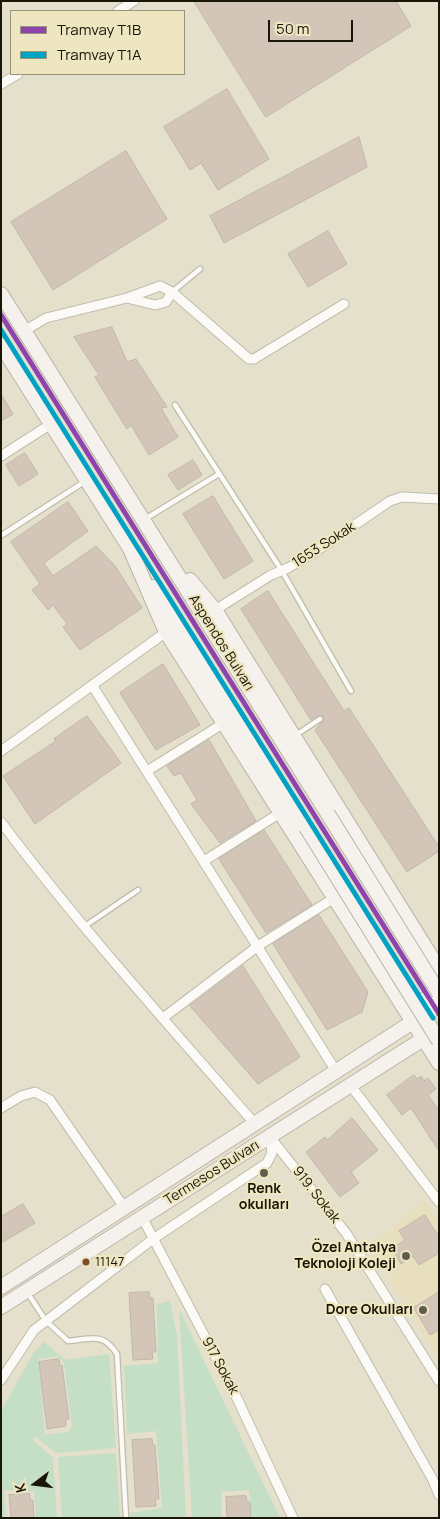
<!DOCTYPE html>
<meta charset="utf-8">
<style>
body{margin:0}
#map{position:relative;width:440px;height:1519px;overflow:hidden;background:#e4e0cc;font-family:Manrope,sans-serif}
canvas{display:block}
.frame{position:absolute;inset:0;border:2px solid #191608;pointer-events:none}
.legend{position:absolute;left:10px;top:10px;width:175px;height:65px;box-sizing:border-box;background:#eee6c1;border:1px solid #999377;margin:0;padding:6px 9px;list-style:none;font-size:15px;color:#191608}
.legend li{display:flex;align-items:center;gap:10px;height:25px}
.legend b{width:25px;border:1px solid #999377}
.north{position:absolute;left:10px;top:1459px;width:50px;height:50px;-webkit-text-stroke:4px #eee6c1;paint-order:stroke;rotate:255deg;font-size:14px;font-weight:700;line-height:20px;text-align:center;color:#191608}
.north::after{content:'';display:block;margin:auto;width:18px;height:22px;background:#191608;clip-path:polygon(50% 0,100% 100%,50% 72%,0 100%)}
.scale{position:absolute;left:268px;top:20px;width:85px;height:22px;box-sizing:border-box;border:2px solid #191608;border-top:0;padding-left:6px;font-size:15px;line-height:18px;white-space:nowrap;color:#191608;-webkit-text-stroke:4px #eee6c1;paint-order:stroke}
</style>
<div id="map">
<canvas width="440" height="1519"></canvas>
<div class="frame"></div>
<ul class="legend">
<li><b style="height:6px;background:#8e44ad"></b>Tramvay T1B</li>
<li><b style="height:6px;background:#01a2c4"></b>Tramvay T1A</li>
</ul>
<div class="north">K</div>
<div class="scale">50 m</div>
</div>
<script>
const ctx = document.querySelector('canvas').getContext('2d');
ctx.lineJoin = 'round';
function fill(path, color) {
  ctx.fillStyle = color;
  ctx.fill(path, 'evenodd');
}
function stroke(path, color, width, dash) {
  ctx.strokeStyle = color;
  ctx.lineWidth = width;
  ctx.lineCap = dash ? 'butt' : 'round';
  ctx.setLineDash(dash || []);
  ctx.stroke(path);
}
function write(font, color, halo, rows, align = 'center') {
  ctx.font = font + ' Manrope,sans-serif';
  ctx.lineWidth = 4.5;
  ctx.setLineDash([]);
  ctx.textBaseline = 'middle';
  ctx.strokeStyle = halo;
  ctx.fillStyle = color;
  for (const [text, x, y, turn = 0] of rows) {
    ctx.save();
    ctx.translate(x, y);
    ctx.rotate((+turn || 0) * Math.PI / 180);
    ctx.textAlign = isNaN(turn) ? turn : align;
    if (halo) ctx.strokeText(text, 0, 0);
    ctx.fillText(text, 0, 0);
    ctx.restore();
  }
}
fill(new Path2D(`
 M424,1201l15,22v136l-71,-113z`), '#e7dfbe');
fill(new Path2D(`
 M170,1301l7,34 9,183h-56v-5l32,-5v-2l-6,-75 -29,3 -3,-68 34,-3 -1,-59z
 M179,1309l101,209h-28l-3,-28 -28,2 1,26h-30z
 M44,1342l21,18 44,-6 7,94 -60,5 -22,-17 -1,4 20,18 4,60h-21l-2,-27 -30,-1 2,28h-5v-107l33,-59zM58,1356l6,7 8,64 -4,5 -23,3 -6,-76z
 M116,1453l4,65h-58l-4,-61z`), '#c5dec6');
const building = new Path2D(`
 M194,1h202l15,25 -145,91z
 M227,89l42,70 -51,31 -17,-27 -11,7 -26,-43z
 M359,137l8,30 -143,76 -14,-27z
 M126,151l41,68 -114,71 -42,-68z
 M328,231l19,33 -39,23 -20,-33z
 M112,327l15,35 9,-3 31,48 -6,1 17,29 -29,18 -18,-30 -4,4 -32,-52 4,-2 -25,-38z
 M1,394l12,20 -12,7z
 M25,453l13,21 -19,12 -13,-21z
 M193,460l9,15 -24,15 -10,-15z
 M213,496l40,65 -29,18 -41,-65z
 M68,502l20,29 -44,32 9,13 43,-30 19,20 27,42 -62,42 -17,-23 4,-3 -14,-19 -5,5 -16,-20 8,-6 -29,-42z
 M268,591l76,120 5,-3 90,139v4l-32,21 -92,-142 8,-9 1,-4 -5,-2 -8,5 -70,-111z
 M163,664l37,61 -44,25 -36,-57z
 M87,716l34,47 -86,61 -32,-48 53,-35 -2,-2z
 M209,740l47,81 -36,22 -29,-39 6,-4 -16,-27 -7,3 -7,-10z
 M264,830l48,75 -46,28 -47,-74z
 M319,915l49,77 -6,20 -35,18 -54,-86z
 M243,966l57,91 -42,27 -68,-78z
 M414,1075l3,4 4,-3 3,5 4,-3 8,11 -8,6 11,16v40l-28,-43 -9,7 -15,-20z
 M352,1118l26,32 -27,22 8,11 -19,14 -34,-45 19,-15 2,3z
 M23,1204l12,19 -34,20v-26z
 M425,1215l14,22v16l-20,12 -6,-9 -12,8 -9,-16 13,-8 -6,-9z
 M149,1292l1,6h3l3,54h-4l1,7 -20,1 -4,-67z
 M439,1292v38l-9,5 -16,-27z
 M59,1359l1,7 2,-1 7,54h-3v7l-19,3 -8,-67z
 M152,1439l1,6h2l4,54h-4l1,7 -20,1 -4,-67z
 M30,1494v6h3l1,18h-23l-2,-23z
 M246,1496l1,6h3l1,16h-24l-1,-21z`);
fill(building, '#d4c5b9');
stroke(building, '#bfb6ab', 1);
const lane = new Path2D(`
 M172,292l28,-23
 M175,405l107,166 69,120
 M145,519l74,-45
 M2,535l82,-53
 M296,735l24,-16
 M85,926l53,-36
 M27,1292l19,29 22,20c24,-2 35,-9 49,13l9,164`);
const street = new Path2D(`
 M118,11l16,-10
 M1,84l17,-10
 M172,292l77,67h5l90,-55
 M24,331l22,-13 81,-20 33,-12 12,6 -6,10 -11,3 -28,-7
 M1,456l50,-32
 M215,610l56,-35 17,-7 27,-16 75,-51 12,-4 37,2
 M92,685l244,386
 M1,751l165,-119
 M147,771l77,-48
 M1,822c79,105 168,203 254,302
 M204,861l76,-48
 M163,1018l95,-72 76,-48
 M351,1086l88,116
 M1,1108l20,-12 14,-4 15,8 74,107
 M270,1137l76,96 93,148
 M142,1217l93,177 58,124
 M325,1289l108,191 6,15
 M1,1380l33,-50 12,-9 107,-82 114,-76 5,-10 -2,-16`);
const primary = new Path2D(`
 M1,294l327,520
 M1,345l135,213
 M131,551l35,81 273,431
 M190,580l25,30 224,359
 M154,587l152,240
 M407,1004c14,2 24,-7 32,-19
 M1,1287l438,-282
 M1,1307l430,-273`);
stroke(lane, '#bfbdac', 7);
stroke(street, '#bfbdac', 11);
stroke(primary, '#bbb2a7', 16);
stroke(lane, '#fbfaf7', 4.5);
stroke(street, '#fbfaf7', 9);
stroke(primary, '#f5f1ed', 14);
const primaryBridge = new Path2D(`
 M328,814l111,179
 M306,827l133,214`);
stroke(primaryBridge, '#bbb2a7', 16, []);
stroke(primaryBridge, '#f5f1ed', 14);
stroke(new Path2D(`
 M1,315l438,699`), '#8e44ad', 5);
stroke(new Path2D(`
 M1,330l432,688`), '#01a2c4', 5);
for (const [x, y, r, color] of [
 [264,1173,5,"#605d4d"],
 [406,1256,5,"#605d4d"],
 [86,1262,4.5,"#7a4b2a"],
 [423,1310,5,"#605d4d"]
]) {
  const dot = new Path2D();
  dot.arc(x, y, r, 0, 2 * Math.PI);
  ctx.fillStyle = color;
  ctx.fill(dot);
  stroke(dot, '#eee6c1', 2);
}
write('13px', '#191608', '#eee6c1', [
 ["11147",95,1262]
], 'left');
write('14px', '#191608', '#eee6c1', [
 ["1653 Sokak",324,545,-33],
 ["Aspendos Bulvarı",221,643,58],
 ["Termesos Bulvarı",212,1173,-32],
 ["919. Sokak",316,1195,52],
 ["917 Sokak",220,1366,62]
]);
write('bold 14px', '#191608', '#eee6c1', [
 ["Renk",264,1189,"center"],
 ["okulları",264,1205,"center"],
 ["Özel Antalya",396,1248],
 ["Teknoloji Koleji",396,1264],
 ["Dore Okulları",413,1310]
], 'right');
</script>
